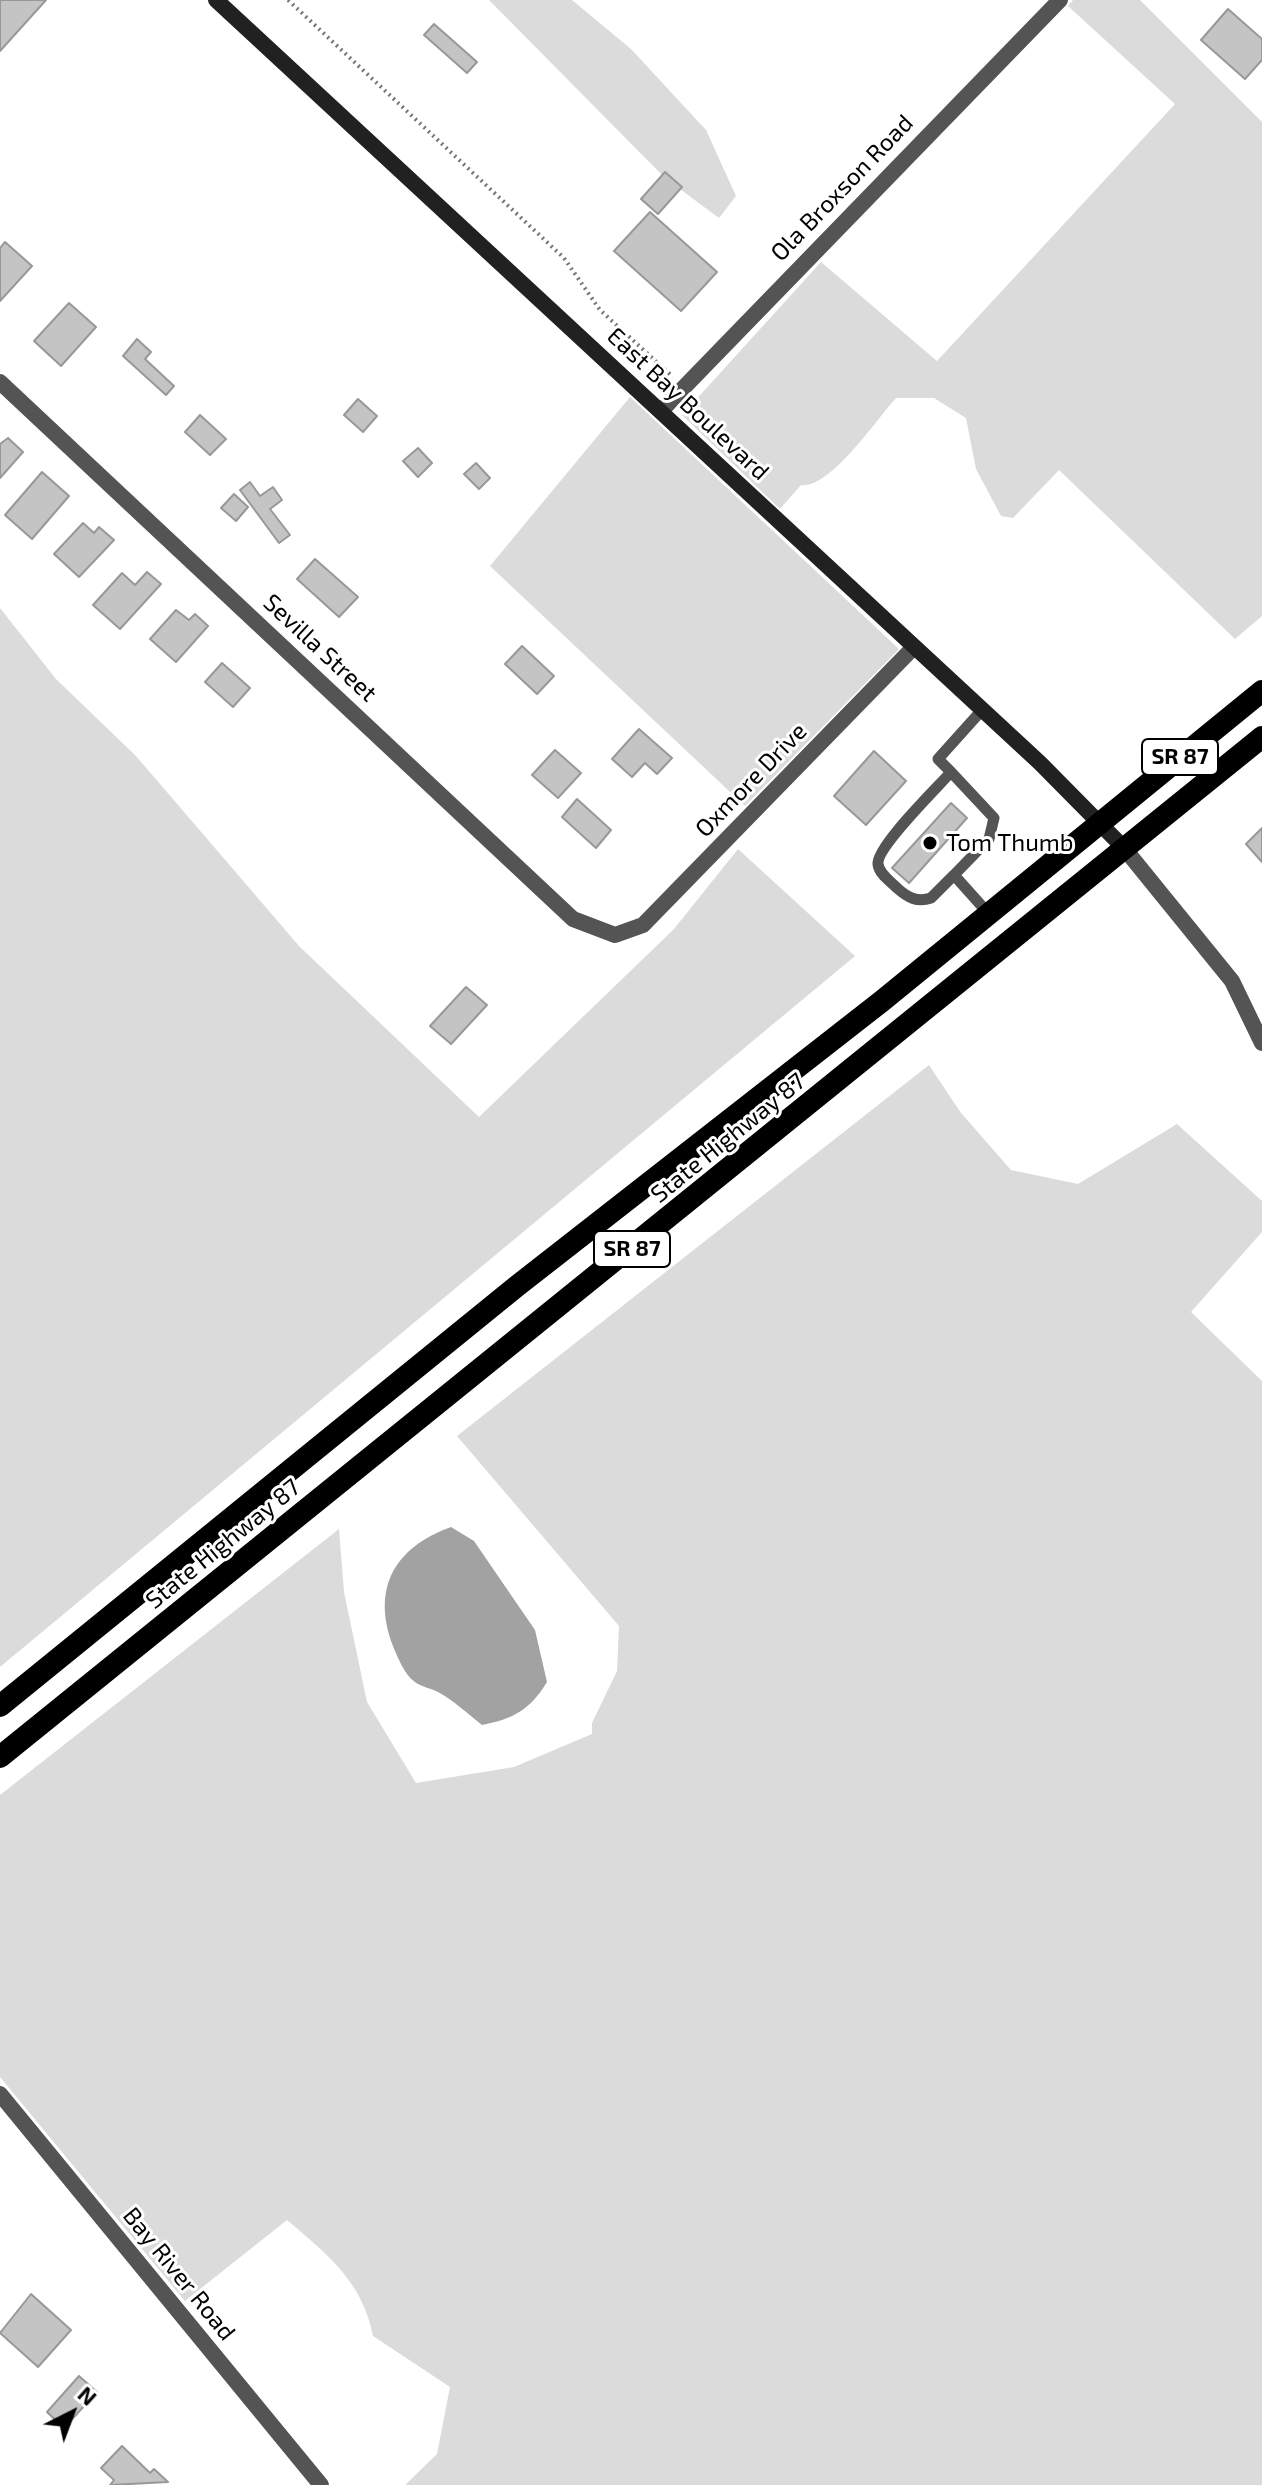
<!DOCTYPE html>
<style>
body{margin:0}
#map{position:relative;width:1262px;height:2485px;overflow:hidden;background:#fff;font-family:"Exo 2",sans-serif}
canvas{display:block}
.north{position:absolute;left:32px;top:2373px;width:80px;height:80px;-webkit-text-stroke:6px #fff;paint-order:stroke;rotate:42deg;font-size:22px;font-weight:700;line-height:32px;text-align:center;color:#000}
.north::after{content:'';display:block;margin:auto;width:28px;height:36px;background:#000;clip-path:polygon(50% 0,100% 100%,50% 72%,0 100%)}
</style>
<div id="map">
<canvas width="1262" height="2485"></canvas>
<div class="north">N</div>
</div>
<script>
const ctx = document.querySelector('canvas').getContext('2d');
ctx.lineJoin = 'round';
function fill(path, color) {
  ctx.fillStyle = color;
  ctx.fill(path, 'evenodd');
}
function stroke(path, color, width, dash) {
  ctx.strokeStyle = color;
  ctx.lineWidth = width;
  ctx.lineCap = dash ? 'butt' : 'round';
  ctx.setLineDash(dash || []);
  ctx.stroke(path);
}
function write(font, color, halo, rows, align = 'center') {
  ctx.font = font + ' "Exo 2",sans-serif';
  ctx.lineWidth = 6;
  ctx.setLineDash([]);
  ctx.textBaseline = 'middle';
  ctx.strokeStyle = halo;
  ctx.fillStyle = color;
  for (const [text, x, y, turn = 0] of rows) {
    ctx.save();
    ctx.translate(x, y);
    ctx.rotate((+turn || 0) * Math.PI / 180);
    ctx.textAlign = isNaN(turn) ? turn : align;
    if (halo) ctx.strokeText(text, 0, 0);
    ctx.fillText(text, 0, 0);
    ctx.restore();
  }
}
fill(new Path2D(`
 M489,0h83l59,49 75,81 30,66 -17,22 -54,-40z
 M1073,0h67l122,122v494l-27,23 -176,-169 -46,48 -12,-2 -25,-47 -10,-51 -32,-20h-38c-20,22 -66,91 -95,87l-21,24 -98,-94 139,-153 116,99 238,-257 -107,-98z
 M630,397l269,252 -154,157 -255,-240z
 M0,608l56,71 80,77 163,190 180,171 195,-188 64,-80 117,107 -855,711z
 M929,1065l32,48 50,57 67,14 99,-60 85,77v31l-71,80 71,69v1104h-857l32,-31 13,-67 -77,-51c-10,-54 -46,-82 -86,-116l-102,81 -185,-224v-282l339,-266 5,63 23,110 49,81 98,-16 78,-33v-11l25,-52 2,-45 -162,-190z`), '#dbdbdb');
fill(new Path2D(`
 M451,1527l23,14 61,89 12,52c-17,28 -34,37 -65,43 -14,-11 -29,-25 -44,-33 -7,-4 -17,-5 -23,-10 -11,-8 -17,-24 -22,-36 -22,-58 2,-99 58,-119z`), '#a2a2a2');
const building = new Path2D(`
 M0,0h46l-46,51z
 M1228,9l34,30v21l-17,19 -44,-39z
 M434,24l43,38 -10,11 -43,-38z
 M665,172l17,15 -24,27 -17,-15z
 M650,212l67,60 -36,39 -67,-60z
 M5,242l27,24 -32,35v-53z
 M69,303l27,24 -35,39 -27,-25z
 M137,339l14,13 -6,7 29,27 -8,9 -43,-39z
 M358,399l19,17 -14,16 -19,-17z
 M200,415l26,24 -16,16 -25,-23z
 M8,438l15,14 -23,26v-34z
 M418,448l14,15 -14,14 -15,-16z
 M476,463l14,15 -11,11 -15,-15z
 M42,472l27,24 -37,43 -27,-24z
 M250,482l10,14 13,-9 9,13 -12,9 20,26 -11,8 -39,-53z
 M234,494l14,13 -12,14 -15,-13z
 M83,523l11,10 5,-6 15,13 -35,37 -25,-23z
 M315,559l43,38 -19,20 -42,-38z
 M147,572l14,12 -41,45 -27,-24 29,-32 13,12z
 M176,610l13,10 6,-6 13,12 -32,36 -26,-23z
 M522,646l32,30 -17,18 -32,-30z
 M222,663l28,25 -17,19 -28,-25z
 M639,729l33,29 -15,16 -12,-11 -13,14 -20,-18z
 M555,750l26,23 -23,25 -26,-23z
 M874,751l32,30 -40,44 -32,-29z
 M577,799l34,31 -15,18 -34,-31z
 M951,803l16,15 -58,65 -17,-15z
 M1262,828v34l-16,-18z
 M466,987l21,18 -36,39 -21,-18z
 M31,2294l40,36 -33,37 -38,-34z
 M79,2376l18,16 -33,36 -17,-16z
 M122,2446l28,27 4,-4 14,13 -58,3 4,-5 -13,-12z`);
fill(building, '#c4c4c4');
stroke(building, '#989898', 2);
stroke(new Path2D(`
 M288,0l276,258 36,52 73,67`), '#767676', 4, [2, 4]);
stroke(new Path2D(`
 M951,772l-13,-13 44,-49
 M954,875l35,-36 5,-21 -43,-46c-13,15 -75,75 -73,92 1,10 12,17 19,24 10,9 20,15 34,10l23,-23 34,38`), '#545454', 11);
stroke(new Path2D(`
 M0,382l573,537 42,16 28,-10 271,-278
 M661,411l399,-411
 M0,2094l321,391`), '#545454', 16);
stroke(new Path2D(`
 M1124,848l108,133 30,62`), '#545454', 16);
stroke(new Path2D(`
 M216,0l824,763 84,85`), '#212121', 16);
stroke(new Path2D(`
 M0,1706l517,-420 365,-285 380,-310
 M0,1757l1262,-1020`), '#000', 22);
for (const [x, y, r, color] of [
 [930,843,8,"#000"]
]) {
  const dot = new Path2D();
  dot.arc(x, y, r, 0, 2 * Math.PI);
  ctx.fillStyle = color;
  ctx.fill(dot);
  stroke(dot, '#fff', 3);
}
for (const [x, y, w] of [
 [1180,757,76],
 [632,1249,76]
]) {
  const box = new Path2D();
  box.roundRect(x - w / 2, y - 18, w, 36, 6);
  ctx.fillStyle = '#fff';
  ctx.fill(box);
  stroke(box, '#000', 2);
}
write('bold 22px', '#000', null, [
 ["SR 87",1180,757],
 ["SR 87",632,1249]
]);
write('24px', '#000', '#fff', [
 ["Ola Broxson Road",842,188,-46],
 ["East Bay Boulevard",688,404,43],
 ["Sevilla Street",320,648,43],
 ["Oxmore Drive",751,780,-46],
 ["State Highway 87",728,1138,-39],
 ["State Highway 87",223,1544,-39],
 ["Bay River Road",179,2274,51]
]);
write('24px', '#000', '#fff', [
 ["Tom Thumb",946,843]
], 'left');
</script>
